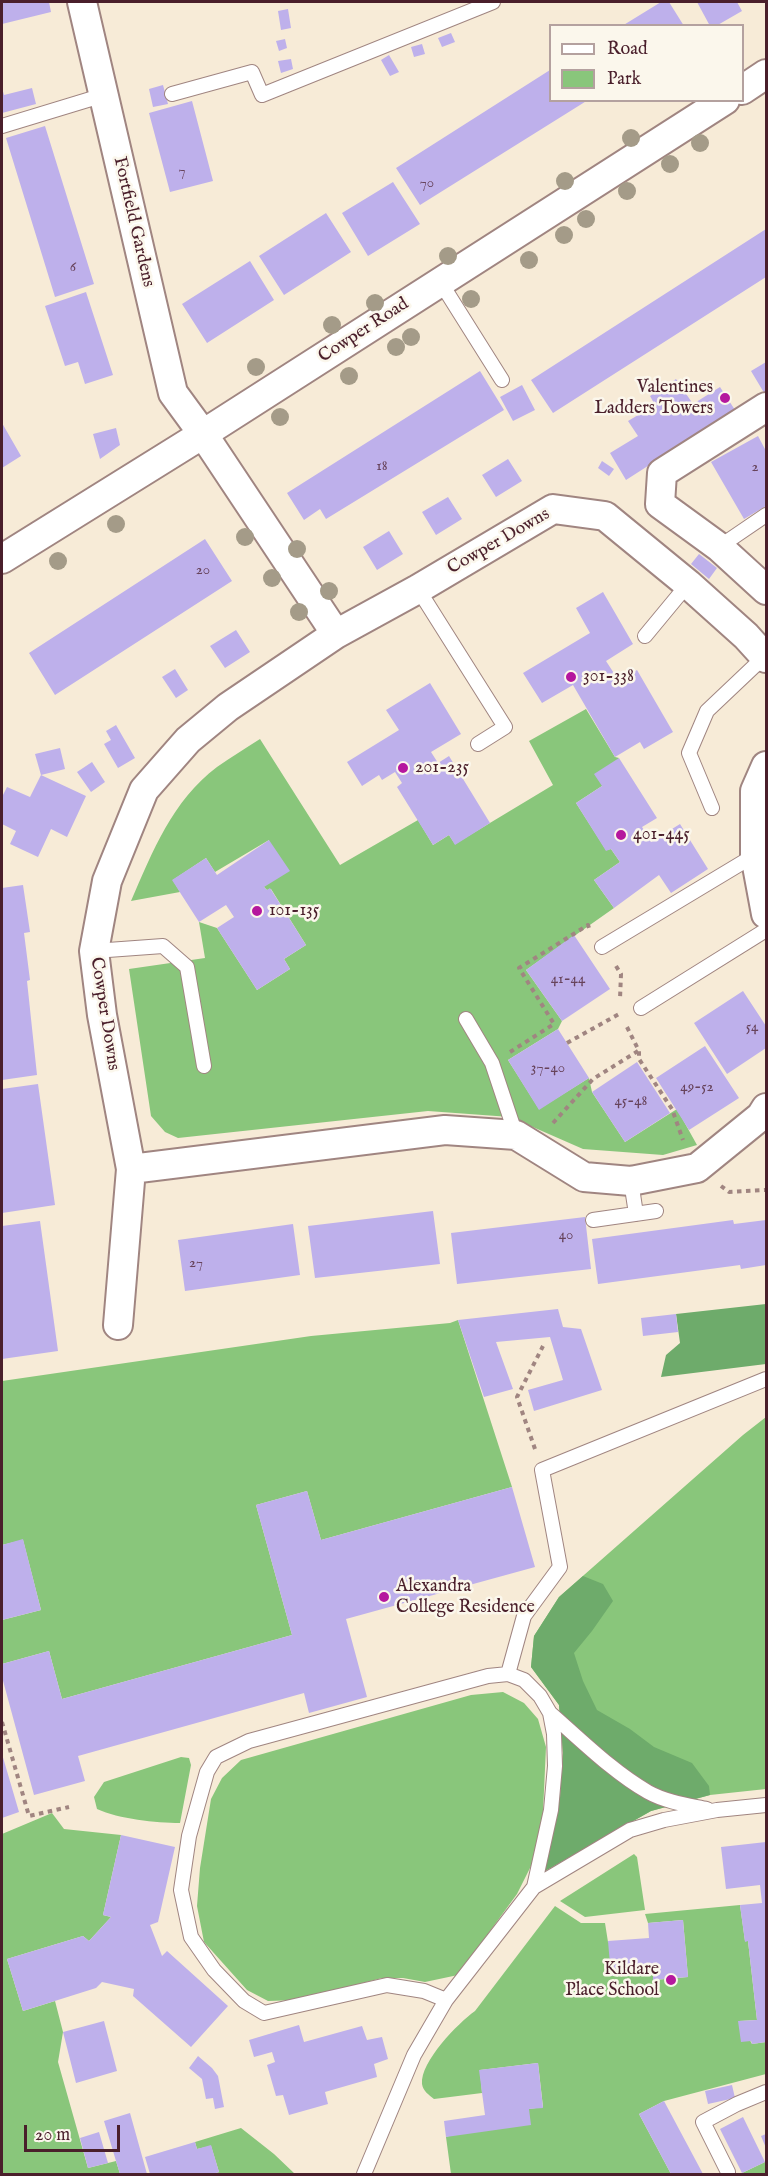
<!DOCTYPE html>
<style>
body{margin:0}
#map{position:relative;width:768px;height:2176px;overflow:hidden;background:#f7ebd7;font-family:"IM FELL English",serif}
canvas{display:block}
.frame{position:absolute;inset:0;border:3px solid #4a1f2b;pointer-events:none}
.legend{position:absolute;left:549px;top:24px;width:195px;height:78px;box-sizing:border-box;background:#fbf7ec;border:2px solid #b4a19f;margin:0;padding:8px 10px;list-style:none;font-size:18px;color:#4a1f2b}
.legend li{display:flex;align-items:center;gap:12px;height:30px}
.legend b{width:30px;border:2px solid #b4a19f}
.scale{position:absolute;left:24px;top:2125px;width:96px;height:27px;box-sizing:border-box;border:3px solid #4a1f2b;border-top:0;padding-left:8px;font-size:18px;line-height:21px;white-space:nowrap;color:#4a1f2b;-webkit-text-stroke:4px #fbf7ec;paint-order:stroke}
</style>
<div id="map">
<canvas width="768" height="2176"></canvas>
<div class="frame"></div>
<ul class="legend">
<li><b style="height:8px;background:#fff"></b>Road</li>
<li><b style="height:16px;background:#89c67b"></b>Park</li>
</ul>
<div class="scale">20 m</div>
</div>
<script>
const ctx = document.querySelector('canvas').getContext('2d');
ctx.lineJoin = 'round';
function fill(path, color) {
  ctx.fillStyle = color;
  ctx.fill(path, 'evenodd');
}
function stroke(path, color, width, dash) {
  ctx.strokeStyle = color;
  ctx.lineWidth = width;
  ctx.lineCap = dash ? 'butt' : 'round';
  ctx.setLineDash(dash || []);
  ctx.stroke(path);
}
function write(font, color, halo, rows, align = 'center') {
  ctx.font = font + ' "IM FELL English",serif';
  ctx.lineWidth = 5;
  ctx.setLineDash([]);
  ctx.textBaseline = 'middle';
  ctx.strokeStyle = halo;
  ctx.fillStyle = color;
  for (const [text, x, y, turn = 0] of rows) {
    ctx.save();
    ctx.translate(x, y);
    ctx.rotate((+turn || 0) * Math.PI / 180);
    ctx.textAlign = isNaN(turn) ? turn : align;
    if (halo) ctx.strokeText(text, 0, 0);
    ctx.fillText(text, 0, 0);
    ctx.restore();
  }
}
fill(new Path2D(`
 M586,709l29,48 4,1 -17,28 -26,17 30,47 5,-1 9,13 -26,18 20,28 -88,62 36,51 -4,8 -50,31 31,49 50,-31 3,14 33,50 52,-33 20,36 -34,10 -80,-6 -73,-32 -82,-6 -250,27 -13,-6 -14,-16 -22,-147 76,-11 -6,-36 18,6 40,62 33,-21 -6,-10 22,-14 -35,-56 -4,1 -3,-3 5,-47 -54,32 -9,-14 -33,22 7,12 -49,9c22,-50 41,-100 86,-134 14,-10 29,-19 43,-28l80,126 78,-45 15,25 16,-10 6,9 98,-59 -24,-44z
 M458,1320l54,167 -191,53 -14,-49 -51,14 36,130 -230,64 -13,-48 -47,13v-44l39,-10 -18,-70 -21,5v-164l309,-45 139,-13z
 M766,1417v372l-56,6 -59,16 -106,60 15,-73 3,-45 -4,-48 -28,-38 3,-31 25,-39 184,-162z
 M503,1692l21,11 14,16 8,28 -3,65 -8,46 -18,36 -59,81 -33,7 -22,-4h-21l-84,22 -30,1 -21,-11 -43,-48 -7,-36 3,-38 11,-69 11,-21 19,-18 230,-65z
 M181,1757l8,1 2,7 -11,58c-24,0 -61,-4 -83,-14l-3,-12 10,-15z
 M52,1813l12,16 57,6 -18,80 8,2 -22,24 -6,-5 -76,23 16,52 32,-10 8,31 -5,30 30,106 28,-7 4,13h-118v-340z
 M634,1854l3,3 8,53 -60,7 -25,-16z
 M740,1905l5,36h3l9,79 -18,1 13,23 14,-2v32l-102,27 -25,13 32,60h-220l-5,-37 83,-28 14,-2 -5,-44 -58,7 2,23 -48,6c-5,-4 -11,-8 -12,-15 -2,-22 36,-61 53,-73l80,-105 26,17h24l3,19 45,31 1,7 34,-3 -5,-57 -35,3 -3,-9z
 M241,2128l33,26 21,20h-82l6,-2 -8,-26 -14,3 -2,-7z
 M765,2162l1,12h-26z`), '#89c67b');
fill(new Path2D(`
 M766,1304v60l-105,13 5,-22 14,-12 -4,-29z
 M583,1576l20,8 10,17 -21,30 -18,22 9,28 14,29 33,19 24,18 38,16 17,23 1,9 -59,16 -106,60 15,-73 3,-45 -4,-48 -28,-38 3,-31 25,-39z`), '#6eab6b');
fill(new Path2D(`
 M2,2h47l2,10 -49,12z
 M661,2h8l15,24h-62z
 M697,2h40l5,9 -26,15h-6z
 M288,9l3,19 -10,2 -3,-19z
 M451,33l4,9 -13,5 -4,-9z
 M285,39l2,9 -8,3 -3,-10z
 M422,44l3,10 -11,3 -3,-10z
 M389,55l10,17 -9,4 -9,-16z
 M291,59l2,10 -12,4 -3,-12z
 M550,70v30h38l-168,105 -24,-37z
 M163,85l5,19 -15,3 -4,-18z
 M2,88l2,7 28,-7 4,16 -34,9z
 M192,101l21,80 -43,11 -21,-79z
 M45,126l49,158 -39,13 -49,-159z
 M393,182l27,42 -52,32 -26,-43z
 M326,213l25,39 -67,43 -25,-39z
 M766,229v48l-213,136 -22,-33z
 M250,261l24,39 -67,43 -25,-39z
 M86,292l27,83 -28,9 -7,-22 -13,4 -20,-60z
 M766,362v34l-15,-25z
 M480,371l24,39 -178,109 -6,-10 -16,11 -17,-27z
 M676,379l17,25 27,-17 15,23 -109,70 -16,-27 28,-17 -10,-15 27,-16 -5,-9z
 M522,385l13,25 -22,11 -13,-24z
 M2,423l19,33 -19,12z
 M116,428l4,17 -20,14 -7,-25z
 M758,436l8,15v55l-22,13 -33,-57z
 M508,459l14,22 -26,16 -14,-22z
 M602,461l12,8 -5,7 -11,-8z
 M448,497l14,22 -26,16 -14,-23z
 M389,531l14,23 -26,16 -14,-23z
 M205,539l27,42 -177,114 -26,-42z
 M699,554l18,14 -8,11 -18,-15z
 M603,592l30,52 -27,17 13,20 18,-11 36,62 -29,17 -4,-7 -25,15 -42,-72 -31,18 -19,-30 67,-40 -14,-25z
 M236,630l14,22 -25,16 -15,-22z
 M175,669l13,21 -12,8 -14,-21z
 M430,683l31,51 -30,18 7,11 11,-7 41,67 -35,22 -6,-10 -16,10 -36,-58 5,-4 -7,-11 -13,8 -3,-5 -17,11 -15,-24 52,-32 -13,-20z
 M116,725l19,33 -17,10 -14,-24 7,-4 -5,-9z
 M60,748l5,21 -24,6 45,21 -19,41 -16,-8 -13,28 -28,-13 6,-13 -14,-7v-27l5,-10 23,10 11,-22 -6,-21z
 M619,758l38,60 -15,9 9,15 29,-18 28,45 -37,24 -12,-18 -45,33 -20,-28 26,-18 -9,-13 -5,2 -30,-48 26,-17 -8,-12z
 M92,762l13,20 -14,10 -14,-20z
 M269,840l21,31 -26,16 3,3 3,-2 36,57 -22,14 6,10 -33,21 -40,-62 17,-11 -8,-12 -27,17 -27,-42 34,-22 11,17z
 M23,885l7,47 -6,1 6,47 -3,1 10,94 -35,5v-192z
 M574,935l36,54 -48,32 -36,-51z
 M743,991l23,35v22l-39,26 -33,-51z
 M558,1029l31,49 -50,32 -31,-50z
 M705,1046l34,52 -50,32 -33,-52z
 M637,1062l33,51 -45,29 -33,-50z
 M38,1084l17,121 -53,8v-124z
 M433,1211l7,53 -125,14 -7,-52z
 M585,1217l6,52 -134,15 -6,-51z
 M733,1220l1,4 32,-4v45l-25,4 -1,-4 -142,19 -6,-45z
 M40,1221l18,130 -56,8v-133z
 M293,1224l7,51 -115,16 -7,-51z
 M558,1309l5,18 18,2 21,61 -68,21 -6,-21 35,-10 -13,-43 -54,5 17,47 -29,8 -26,-77z
 M676,1314l2,18 -35,4 -2,-18z
 M512,1487l23,80 -189,52 21,78 -58,16 -5,-20 -226,63 7,25 -51,14 -32,-118v-13l47,-13 13,48 230,-64 -36,-130 51,-14 14,49z
 M23,1539l18,71 -39,10v-75z
 M2,1754l17,58 -17,6z
 M121,1835l54,12 -17,75 -8,3 12,31 5,-5 61,55 -37,41 -58,-51 1,-7 -32,-7 -6,6 -73,23 -16,-52 76,-23 6,5 22,-24 -8,-2z
 M766,1842v200l-14,2 -1,-3 -10,1 -3,-21 19,-1 -9,-79 -3,1 -5,-37 22,-2 -2,-18 -34,4 -5,-42z
 M683,1920l5,57 -35,3v-7l-42,3 -3,-35 41,-3 -1,-15z
 M104,2021l13,50 -41,12 -13,-51z
 M299,2025l5,17 58,-16 5,14 15,-3 6,22 -14,5 3,13 -52,15 3,12 -39,11 -6,-20 -7,1 -9,-31 8,-3 -3,-10 -18,5 -5,-17z
 M198,2056l14,12 6,8 6,31 -9,2 -2,-11 -7,1 -4,-20 -13,-11z
 M538,2063l5,45 -14,1 2,16 -85,12 -2,-16 41,-6 -6,-45z
 M732,2085l3,13 -27,6 -3,-13z
 M664,2101l39,73h-32l-32,-60z
 M130,2113l17,61h-27l-4,-13 -12,-40z
 M743,2117l22,45 -23,11 -22,-44z
 M99,2132l9,31 -20,5 -8,-30z
 M766,2134v14l-5,-12z
 M195,2142l2,7 14,-4 8,27 -6,2h-63l-5,-17z`), '#beb0eb');
const service = new Path2D(`
 M172,94l80,-22 10,23 231,-93
 M2,126l102,-31
 M441,283l61,97
 M719,547l47,-32
 M418,589l87,138 -27,17
 M645,636l43,-52
 M712,808l-23,-55 18,-42 58,-55
 M602,947l153,-92
 M94,951l69,-5 24,21 17,99
 M641,1008l125,-78
 M466,1019l26,44 24,72
 M631,1181l5,33
 M593,1220l63,-9
 M508,1674l16,-58 36,-49 -18,-97 224,-91
 M550,1713c31,27 63,59 98,79 18,10 40,13 59,17
 M446,2000l-22,-9 -37,-6 -123,28 -20,-12 -30,-31 -23,-33 -10,-47 8,-54 18,-64 9,-15 33,-16 239,-65 20,-2 16,6 16,16 10,17 4,21 1,32 -4,44 -17,77
 M728,2172l-25,-50 34,-18 29,-12
 M364,2174l50,-119 32,-55 88,-113 96,-57 34,-10 53,-10 49,-5`);
const minor = new Path2D(`
 M82,2l91,391 30,41 133,200
 M742,90l24,-16
 M766,407l-104,66 -2,31 59,43 47,43
 M2,559l201,-125 522,-334
 M766,766l-11,25v64l11,59
 M131,1169l314,-39 71,5 68,42 47,4 66,-13 64,-52 5,-8
 M118,1325l13,-156 -29,-154 -8,-64 13,-70 37,-91 44,-50 40,-33 108,-73 82,-45 135,-80 52,7 83,68 58,52 20,22`);
stroke(service, '#a08581', 16);
stroke(minor, '#a08581', 32);
stroke(new Path2D(`
 M616,966l5,8 -1,25
 M627,1027l12,24v8l33,50 11,31
 M567,1043l52,-29
 M510,1052l44,-28 -35,-56 69,-43 1,3
 M553,1123l40,-44 45,-28
 M721,1186l8,6 37,-2
 M535,1449l-18,-52 26,-51
 M2,1722l27,94 40,-9`), '#a08581', 4, [4.5, 4.5]);
stroke(service, '#fff', 14);
stroke(minor, '#fff', 28);
ctx.fillStyle = '#a49b88';
for (const [x, y] of [
 [631,138],
 [700,143],
 [670,164],
 [565,181],
 [627,191],
 [586,219],
 [564,235],
 [448,256],
 [529,260],
 [471,299],
 [375,303],
 [332,325],
 [411,337],
 [396,347],
 [256,367],
 [349,376],
 [280,417],
 [116,524],
 [245,537],
 [297,549],
 [58,561],
 [272,578],
 [329,591],
 [299,612]
]) {
  ctx.beginPath();
  ctx.arc(x, y, 9, 0, 2 * Math.PI);
  ctx.fill();
}
for (const [x, y, r, color] of [
 [725,398,6,"#b5179e"],
 [571,677,6,"#b5179e"],
 [403,768,6,"#b5179e"],
 [621,835,6,"#b5179e"],
 [257,911,6,"#b5179e"],
 [384,1597,6,"#b5179e"],
 [671,1980,6,"#b5179e"]
]) {
  const dot = new Path2D();
  dot.arc(x, y, r, 0, 2 * Math.PI);
  ctx.fillStyle = color;
  ctx.fill(dot);
  stroke(dot, '#fbf7ec', 2);
}
write('15px', '#67435b', null, [
 ["7",182,172],
 ["70",427,184],
 ["6",73,268],
 ["18",382,467],
 ["2",755,468],
 ["20",203,571],
 ["41-44",568,980],
 ["54",752,1028],
 ["37-40",548,1069],
 ["49-52",697,1088],
 ["45-48",631,1102],
 ["40",566,1236],
 ["27",196,1264]
]);
write('18px', '#4a1f2b', '#fbf7ec', [
 ["Fortfield Gardens",133,222,77],
 ["Cowper Road",364,331,-33],
 ["Cowper Downs",499,542,-30],
 ["Cowper Downs",104,1014,81]
]);
write('18px', '#4a1f2b', '#fbf7ec', [
 ["Valentines",713,388,"right"],
 ["Ladders Towers",713,409,"right"],
 ["301-338",583,677],
 ["201-235",415,768],
 ["401-445",633,835],
 ["101-135",269,911],
 ["Alexandra",396,1587],
 ["College Residence",396,1608],
 ["Kildare",659,1970,"right"],
 ["Place School",659,1991,"right"]
], 'left');
</script>
